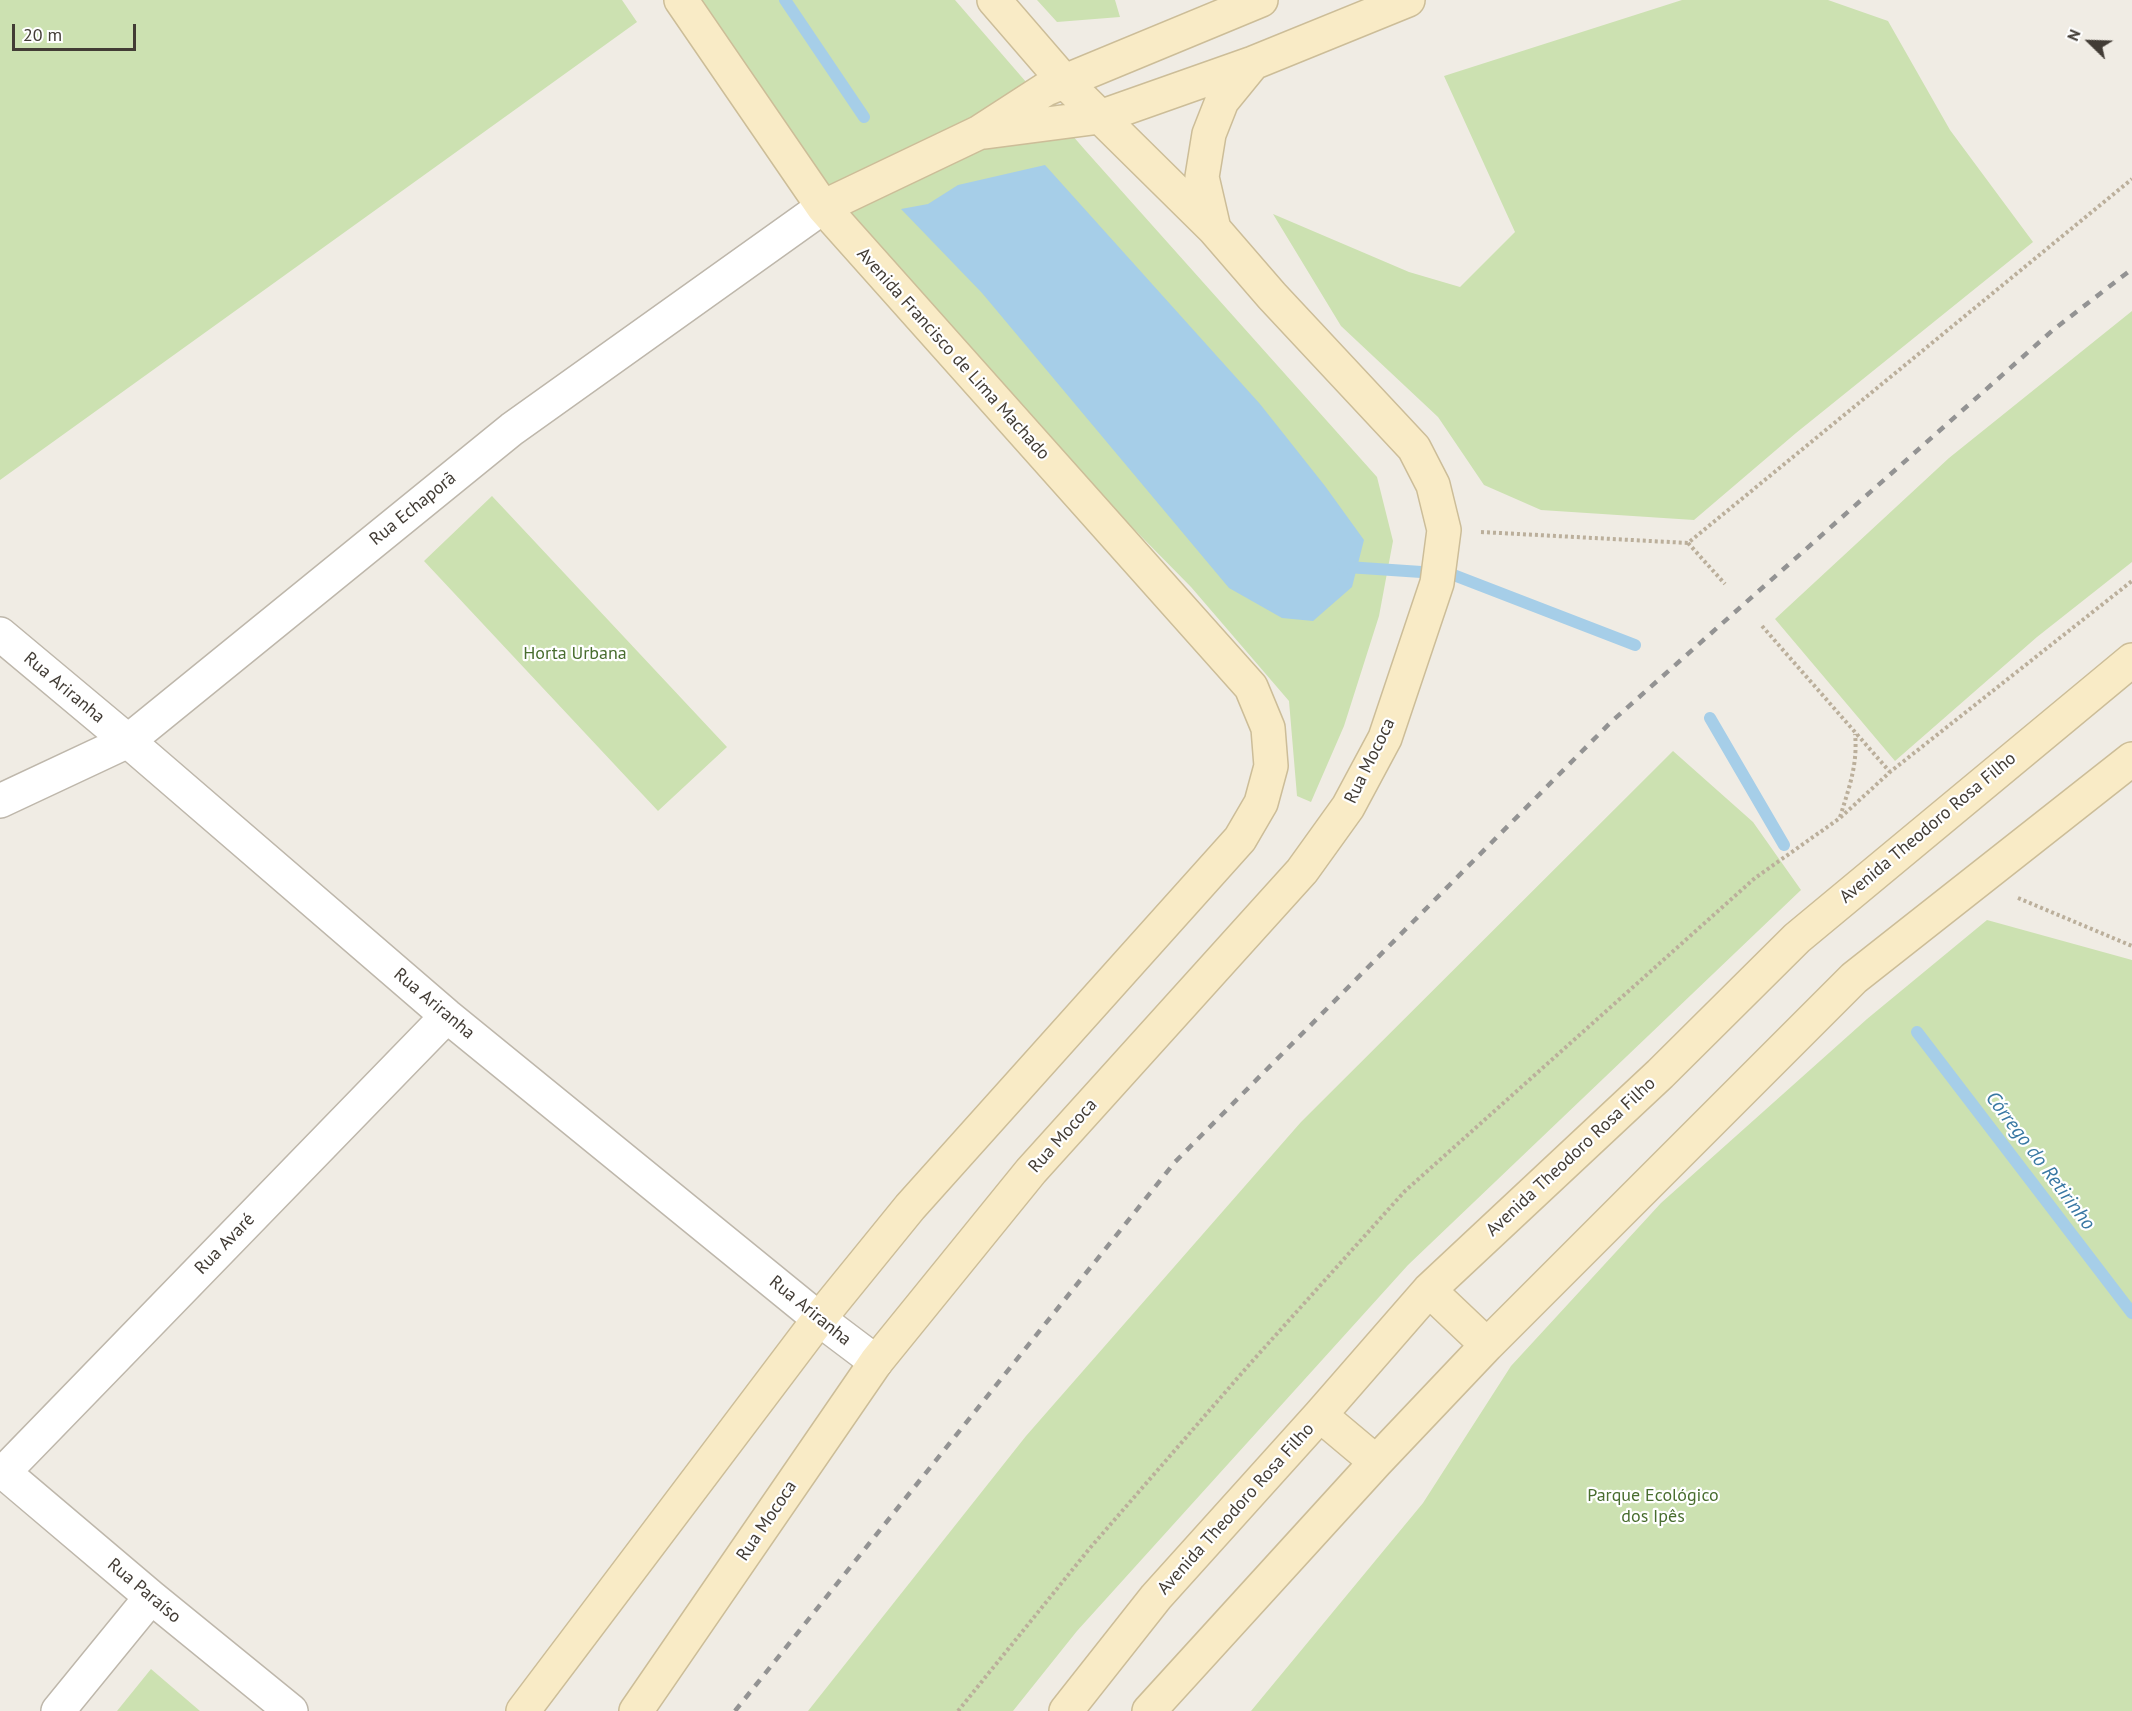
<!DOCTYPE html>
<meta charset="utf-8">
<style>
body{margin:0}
#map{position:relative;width:2132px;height:1711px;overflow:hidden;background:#f0ece4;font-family:"PT Sans",sans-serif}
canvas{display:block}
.north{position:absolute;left:2060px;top:12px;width:60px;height:60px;-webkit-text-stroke:4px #fff;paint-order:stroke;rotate:293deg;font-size:16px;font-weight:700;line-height:24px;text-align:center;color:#423c35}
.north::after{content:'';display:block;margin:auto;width:21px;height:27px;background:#423c35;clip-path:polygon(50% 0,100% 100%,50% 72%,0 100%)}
.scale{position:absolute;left:12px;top:24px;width:124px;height:27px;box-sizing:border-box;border:3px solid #423c35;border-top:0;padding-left:8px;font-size:18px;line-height:21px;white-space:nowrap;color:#423c35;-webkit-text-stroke:4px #fff;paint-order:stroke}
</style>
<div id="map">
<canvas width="2132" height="1711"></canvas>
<div class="north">N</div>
<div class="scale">20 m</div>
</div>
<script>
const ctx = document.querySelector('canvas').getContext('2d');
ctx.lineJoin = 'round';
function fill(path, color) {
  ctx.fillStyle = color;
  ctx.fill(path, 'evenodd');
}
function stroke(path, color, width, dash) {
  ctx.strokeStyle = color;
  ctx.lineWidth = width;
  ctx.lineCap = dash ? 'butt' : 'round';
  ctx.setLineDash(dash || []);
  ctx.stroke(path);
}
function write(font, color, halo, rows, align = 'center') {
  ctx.font = font + ' "PT Sans",sans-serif';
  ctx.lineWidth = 4.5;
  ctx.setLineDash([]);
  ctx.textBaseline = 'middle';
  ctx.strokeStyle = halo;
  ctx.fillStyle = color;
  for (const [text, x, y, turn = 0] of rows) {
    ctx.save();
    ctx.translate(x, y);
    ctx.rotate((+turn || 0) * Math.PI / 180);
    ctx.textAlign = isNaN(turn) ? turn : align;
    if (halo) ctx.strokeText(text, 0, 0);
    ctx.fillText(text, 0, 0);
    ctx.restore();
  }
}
fill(new Path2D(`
 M0,0h622l15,22 -637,458z
 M693,0h262l130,150 292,327 16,64 -14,75 -35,110 -33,76 -14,-6 -8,-95 -98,-114 -188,-191 -209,-241z
 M1037,0h78l5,17 -63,5z
 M1682,0h146l60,21 62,109 83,112 -237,191 -102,87 -153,-10 -57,-25 -46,-68 -97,-91 -68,-112 136,58 51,15 55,-55 -71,-156z
 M2132,311v251l-95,75 -142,124 -120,-142 174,-161z
 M492,496l235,251 -69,64 -234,-250z
 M1673,751l80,71 48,68 -393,375 -331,366 -64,80h-205l218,-275 275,-314z
 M1987,920l145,40v751h-881l172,-208 88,-137 150,-163 206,-184z
 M151,1669l49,42h-83z`), '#cce1b1');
fill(new Path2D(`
 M1045,165l215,239 65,82 39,54 -12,47 -39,34 -31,-3 -53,-30 -247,-295 -81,-84 27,-5 30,-19z`), '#a6cee8');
stroke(new Path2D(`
 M785,0l79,117
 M1342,564l5,3 104,7 184,71
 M1710,718l74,127
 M1917,1032l215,281`), '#a6cee8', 12);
const street = new Path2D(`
 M0,634l128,107 319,275 372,303 57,43
 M0,801l128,-60 384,-312 311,-222
 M0,1469l151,128 140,114
 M4,1472l443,-456
 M58,1711l93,-114`);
const secondary = new Path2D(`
 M985,132l115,-15 153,-54 155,-63
 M823,207l155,-74 68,-44 215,-89
 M1214,229l-12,-52 7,-43 13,-33 31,-38
 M1429,1290l58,55
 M1320,1415l56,47
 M523,1711l296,-392 91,-112 330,-368 21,-36 10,-37 -3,-38 -17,-41 -428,-480 -142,-207
 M636,1711l240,-349 155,-191 271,-300 46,-64 37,-69 52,-155 7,-53 -11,-45 -19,-37 -142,-152 -58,-67 -150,-148 -70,-81
 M1066,1711l90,-114 164,-182 109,-125 231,-216 137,-136 335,-278
 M1149,1711l227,-249 111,-117 367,-367 278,-219`);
stroke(street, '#beb7ab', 36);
stroke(secondary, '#ccbd98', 36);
stroke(new Path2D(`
 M1481,532l207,11 444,-364
 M1688,543l37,41
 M1762,626l128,146
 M1840,817c9,-29 18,-53 15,-83
 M2018,898l114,48
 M958,1711l132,-163 158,-182 156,-174 351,-314 85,-60 50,-46 242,-191`), '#bbaf9b', 4, [3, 3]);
stroke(street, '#fff', 33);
stroke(secondary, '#f9ebc6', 33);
stroke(new Path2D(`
 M735,1711l440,-549 436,-440 442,-392 79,-61`), '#939393', 4.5, [8, 8]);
write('18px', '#423c35', '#fff', [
 ["Avenida Francisco de Lima Machado",953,354,48],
 ["Rua Echaporã",413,509,-39],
 ["Rua Ariranha",64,688,40],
 ["Rua Mococa",1370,761,-64],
 ["Avenida Theodoro Rosa Filho",1928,828,-40],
 ["Rua Ariranha",434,1004,40],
 ["Rua Mococa",1063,1136,-48],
 ["Avenida Theodoro Rosa Filho",1571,1157,-43],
 ["Rua Avaré",225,1244,-46],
 ["Rua Ariranha",810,1311,39],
 ["Avenida Theodoro Rosa Filho",1236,1509,-48],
 ["Rua Mococa",767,1521,-56],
 ["Rua Paraíso",144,1591,40]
]);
write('18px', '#486d2e', '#fff', [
 ["Horta Urbana",575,654],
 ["Parque Ecológico",1653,1496],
 ["dos Ipês",1653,1517]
]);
write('italic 20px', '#3978a3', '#fff', [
 ["Córrego do Retirinho",2040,1161,53]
]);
</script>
